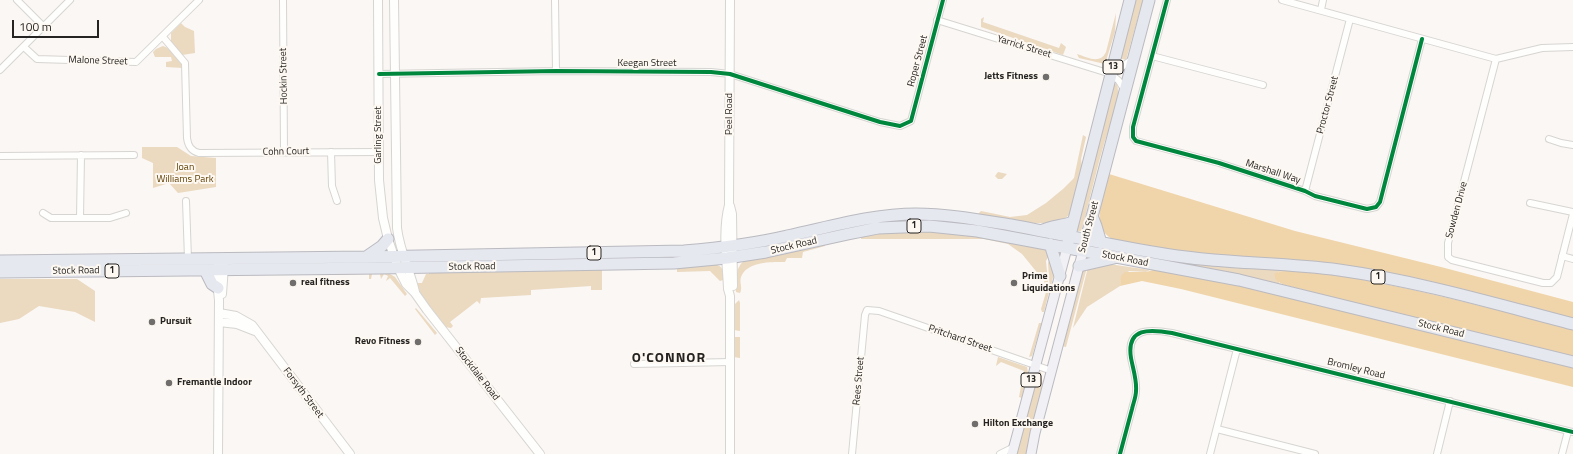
<!DOCTYPE html>
<style>
body{margin:0}
#map{position:relative;width:1573px;height:454px;overflow:hidden;background:#faf7f4;font-family:"Titillium Web",sans-serif}
canvas{display:block}
.scale{position:absolute;left:12px;top:20px;width:87px;height:18px;box-sizing:border-box;border:2px solid #262422;border-top:0;padding-left:5px;font-size:12px;line-height:14px;white-space:nowrap;color:#262422;-webkit-text-stroke:3px #fdf8f1;paint-order:stroke}
</style>
<div id="map">
<canvas width="1573" height="454"></canvas>
<div class="scale">100 m</div>
</div>
<script>
const ctx = document.querySelector('canvas').getContext('2d');
ctx.lineJoin = 'round';
function fill(path, color) {
  ctx.fillStyle = color;
  ctx.fill(path, 'evenodd');
}
function stroke(path, color, width, dash) {
  ctx.strokeStyle = color;
  ctx.lineWidth = width;
  ctx.lineCap = dash ? 'butt' : 'round';
  ctx.setLineDash(dash || []);
  ctx.stroke(path);
}
function write(font, color, halo, rows, align = 'center') {
  ctx.font = font + ' "Titillium Web",sans-serif';
  ctx.lineWidth = 4;
  ctx.setLineDash([]);
  ctx.textBaseline = 'middle';
  ctx.strokeStyle = halo;
  ctx.fillStyle = color;
  for (const [text, x, y, turn = 0] of rows) {
    ctx.save();
    ctx.translate(x, y);
    ctx.rotate((+turn || 0) * Math.PI / 180);
    ctx.textAlign = isNaN(turn) ? turn : align;
    if (halo) ctx.strokeText(text, 0, 0);
    ctx.fillText(text, 0, 0);
    ctx.restore();
  }
}
fill(new Path2D(`
 M1134,0h9l-17,60 -7,-2z
 M1116,13l-1,19 -10,32 -26,-6 -2,-4c10,3 23,11 29,-2z
 M984,17l-1,5 76,26 2,-5 5,4 -3,8 -82,-28v-8z
 M181,23l4,4 9,4 1,22 -13,2 -11,-13v-9z
 M163,46c8,2 17,13 20,22l-17,-1v-5l6,-1 -1,-4h-16l-2,-5 3,-3z
 M1112,83l5,1c5,21 -7,40 -13,60 -8,27 -14,54 -21,81l-2,6h-3l-1,-6z
 M1083,135l3,2 -5,22 1,8 -12,47c-15,18 -71,4 -93,1l4,-4 29,6 17,-2 19,-12 17,-14 11,-11z
 M142,147h35l14,9 25,2v29l-38,6 -9,-10 -16,5v-25l-11,-5z
 M998,172l9,2 -5,5h-4l-3,-3z
 M946,231l100,17 6,6 -4,3 -2,4 3,31 -5,20h-2l-1,-3 6,-20 -3,-8 -22,-27 -14,-10 -24,-5h-123v-4l20,-3z
 M825,243v3l-22,6 -1,6h-15l-2,4c-13,0 -38,-1 -44,15 -2,5 2,11 -1,16l-4,-1c0,-11 -1,-25 9,-32z
 M1050,257l4,16 -4,17 -2,-27z
 M1172,261l135,9 -29,2 1,11 6,2z
 M715,264c8,3 9,6 10,14l-2,2 -3,1 -10,-10 -33,1v-6z
 M1109,264l41,6 -4,2 -17,-1 -8,9 -1,6 -33,21 -14,21 15,-61z
 M1086,267v4l-20,76 -4,-1 21,-76z
 M602,268v22h-11v-4l-60,4v5l-50,3 -1,6 -3,-3 -27,21 3,4 -2,2 -6,-1c-10,-13 -25,-28 -28,-44h5l4,-9h3v-3z
 M331,272l59,2 5,3 12,17 -2,2 -15,-18 -4,3 2,-5 -4,-2 -3,5 -1,-5h-8l-1,5h-2v-5l-37,1z
 M0,279h77l18,12v31l-20,-10 -36,-6 -20,13 -19,4z
 M739,300l1,3v28l-6,-1 -1,-3 2,-23z
 M416,308l21,25 -2,2 -20,-26z
 M1039,323h2v2l-8,28 -1,3 -3,1z
 M735,337h5v21l-6,-1 -1,-4h2v-5h-2v-10z
 M998,357l29,10 1,6 -6,25 -3,-1 5,-26 -23,-9 -5,4z
 M1037,372h4l2,15 -15,67h-11l-1,-2z`), '#ebd9c0');
fill(new Path2D(`
 M1109,174l186,57 146,36 132,35v18l-165,-41 -225,-26 -71,-14c-23,-13 -8,-45 -3,-65z
 M1157,269l43,7 373,90v21l-392,-98 -39,-8 -22,5 1,-10 4,-4h21z
 M1307,270c90,14 179,36 266,60v28l-288,-73c-5,-2 -12,-5 -10,-12l9,-2z`), '#f0d4aa');
const street = new Path2D(`
 M17,0l27,27
 M283,0l1,152
 M555,0l1,71
 M1167,0l-34,127v10l3,4 83,22 86,28 10,5 52,13 9,-2 4,-5 42,-163
 M1282,0l214,59 46,-11 31,-1
 M1321,10l2,-10
 M937,20l174,54 8,7 6,10
 M163,37l22,26 2,75c1,8 4,13 12,15l180,-1
 M24,47l13,12 99,3 63,-62
 M1152,56l111,29
 M1496,59l-48,184v14l4,3 91,23h8l6,-6 16,-63
 M0,70l70,-70
 M379,74l177,-3 155,1 19,2 150,48 20,4 11,-5 32,-121
 M1111,74c10,-4 14,-11 23,-16
 M1549,139l12,4 12,2
 M331,152l1,34 5,15
 M0,156l134,-1
 M1305,191l45,-172
 M186,201l2,58
 M1530,203l43,9
 M43,213l8,5h59l16,-5
 M80,218l1,-63
 M1562,256l11,3
 M634,364l96,-2
 M1217,429l98,25
 M852,454l13,-139 2,-5 12,1 173,60
 M1000,454l14,-7
 M1120,454c4,-15 8,-30 12,-45 1,-5 4,-12 4,-18 1,-11 -3,-22 -5,-33 -5,-31 19,-29 41,-25l401,99
 M1210,454l27,-105
 M1437,454l13,-53
 M1562,454l6,-23`);
const secondary = new Path2D(`
 M378,0l1,180 4,38 5,21 10,29 8,16 9,9 12,17 113,144
 M394,0l3,228c3,24 13,42 18,64
 M730,206l2,8 1,72
 M218,259v32l1,9 -1,154
 M222,294l2,-28
 M219,313l17,3 16,9 98,129
 M219,322l18,2 18,7
 M730,454v-158l-2,-7c-1,-27 -6,-58 1,-84l1,-205`);
const primary = new Path2D(`
 M1012,454l55,-206
 M1031,454l4,-21 48,-182`);
const highway = new Path2D(`
 M1092,216l4,10 5,17
 M1041,231c10,-5 21,-5 32,-9
 M1068,243l62,-243
 M1050,244l10,32
 M1084,247l65,-247
 M366,257l16,-11 6,-7
 M0,261l366,-4 318,-6c35,-3 69,-7 103,-15 43,-9 85,-22 129,-22 32,0 64,6 95,11 49,9 98,20 147,28 60,11 121,9 181,17 79,11 157,34 234,54
 M1079,266l35,-8
 M205,270l7,14 6,4
 M0,272l379,-4 295,-5 53,-5 39,-6 82,-18 30,-6 51,-2 48,5 262,49 334,82`);
stroke(street, '#d7d5d2', 8);
stroke(secondary, '#d7d5d2', 10);
stroke(primary, '#babac0', 11);
stroke(highway, '#babac0', 13);
stroke(street, '#fefefd', 6);
stroke(secondary, '#fefefd', 8);
stroke(primary, '#f0f0f5', 9);
stroke(highway, '#e6e8ef', 11);
stroke(new Path2D(`
 M1167,0l-34,127v10l3,4 83,22 86,28 10,5 52,13 9,-2 4,-5 42,-163
 M379,74l177,-3 155,1 19,2 150,48 20,4 11,-5 32,-121
 M1120,454c4,-15 8,-30 12,-45 1,-5 4,-12 4,-18 1,-11 -3,-22 -5,-33 -5,-31 19,-29 41,-25l401,99`), '#00873e', 4);
for (const [x, y, r, color] of [
 [1046,77,4,"#706e6c"],
 [293,283,4,"#706e6c"],
 [1014,283,4,"#706e6c"],
 [152,322,4,"#706e6c"],
 [418,342,4,"#706e6c"],
 [169,383,4,"#706e6c"],
 [975,424,4,"#706e6c"]
]) {
  const dot = new Path2D();
  dot.arc(x, y, r, 0, 2 * Math.PI);
  ctx.fillStyle = color;
  ctx.fill(dot);
  stroke(dot, '#fdf8f1', 1.5);
}
for (const [x, y, w] of [
 [1113,67,20],
 [914,226,14],
 [594,253,14],
 [112,271,14],
 [1378,277,14],
 [1031,380,20]
]) {
  const box = new Path2D();
  box.roundRect(x - w / 2, y - 7, w, 14, 3);
  ctx.fillStyle = '#fdf8f1';
  ctx.fill(box);
  stroke(box, '#262422', 1);
}
write('bold 9px', '#262422', null, [
 ["13",1113,67],
 ["1",914,226],
 ["1",594,253],
 ["1",112,271],
 ["1",1378,277],
 ["13",1031,380]
]);
write('10px', '#262422', '#fdf8f1', [
 ["Yarrick Street",1024,47,17],
 ["Malone Street",98,61,2],
 ["Roper Street",918,61,-75],
 ["Keegan Street",647,64],
 ["Hockin Street",284,76,-91],
 ["Proctor Street",1328,105,-75],
 ["Peel Road",730,114,-90],
 ["Garling Street",379,135,-90],
 ["Cohn Court",286,152,-1],
 ["Marshall Way",1273,172,18],
 ["Sowden Drive",1457,210,-75],
 ["South Street",1089,227,-75],
 ["Stock Road",794,246,-13],
 ["Stock Road",1125,259,11],
 ["Stock Road",472,267,-1],
 ["Stock Road",76,271,-1],
 ["Stock Road",1441,329,14],
 ["Pritchard Street",960,339,19],
 ["Bromley Road",1356,369,14],
 ["Stockdale Road",477,374,52],
 ["Rees Street",859,381,-85],
 ["Forsyth Street",303,393,53]
]);
write('bold 10px', '#262422', '#fdf8f1', [
 ["Jetts Fitness",1038,77,"right"],
 ["Prime",1022,277],
 ["Liquidations",1022,289],
 ["real fitness",301,283],
 ["Pursuit",160,322],
 ["Revo Fitness",410,342,"right"],
 ["Fremantle Indoor",177,383],
 ["Hilton Exchange",983,424]
], 'left');
write('10px', '#5e3e01', '#fdf8f1', [
 ["Joan",185,168],
 ["Williams Park",185,180]
]);
ctx.letterSpacing = '1px';
write('bold 14px', '#262422', '#fdf8f1', [
 ["O'CONNOR",669,359]
]);
ctx.letterSpacing = '0px';
</script>
